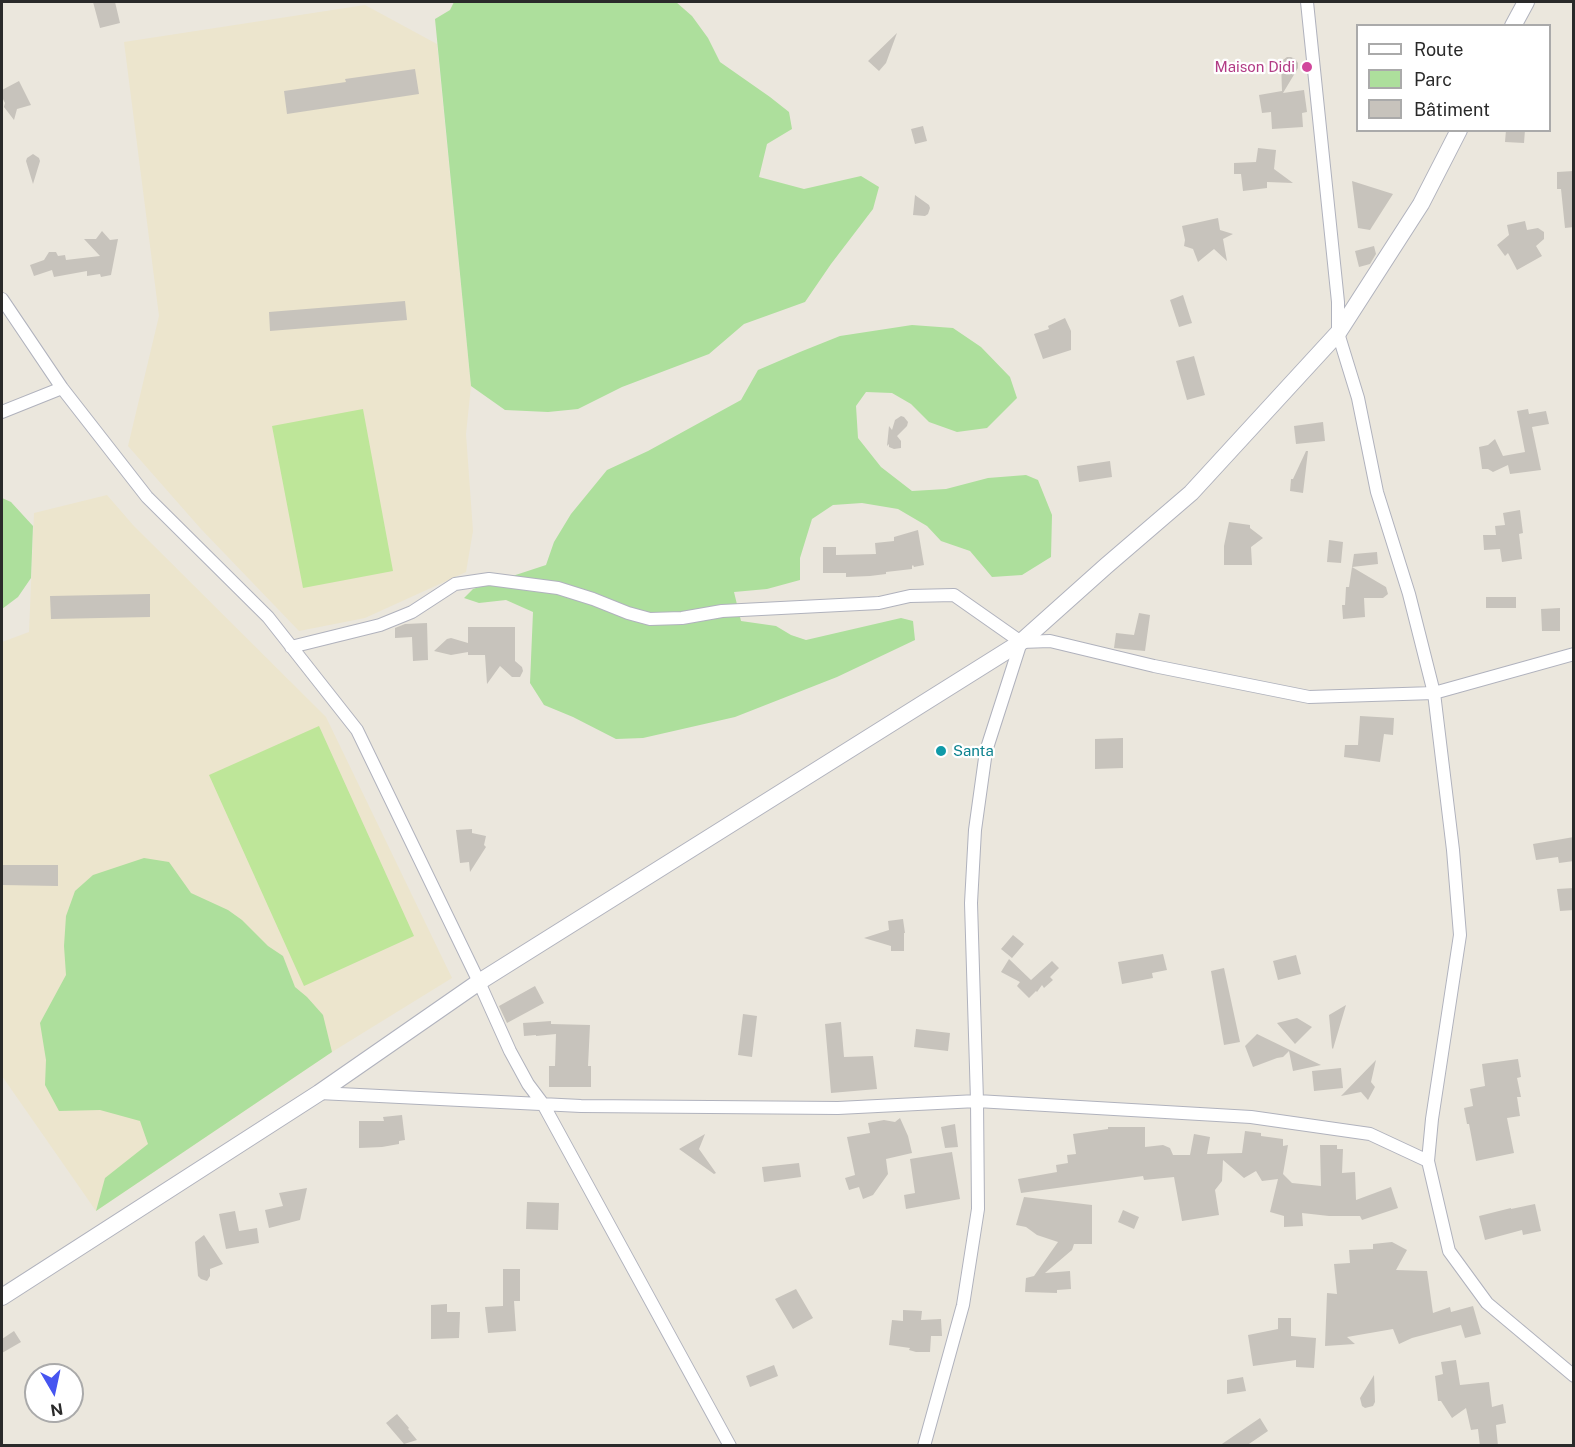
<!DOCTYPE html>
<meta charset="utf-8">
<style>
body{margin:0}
#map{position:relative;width:1575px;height:1447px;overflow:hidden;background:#ebe7dd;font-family:"Public Sans",sans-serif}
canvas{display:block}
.frame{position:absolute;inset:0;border:3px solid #2a2a2a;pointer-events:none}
.legend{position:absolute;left:1356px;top:24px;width:195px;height:108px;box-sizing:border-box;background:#fff;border:2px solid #aaa;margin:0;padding:8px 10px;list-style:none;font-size:18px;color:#2a2a2a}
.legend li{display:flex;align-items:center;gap:12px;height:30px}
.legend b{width:30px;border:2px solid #aaa}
.north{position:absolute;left:24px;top:1363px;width:60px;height:60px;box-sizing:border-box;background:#fff;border:2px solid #aaa;border-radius:50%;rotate:171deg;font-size:16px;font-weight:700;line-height:24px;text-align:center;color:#2a2a2a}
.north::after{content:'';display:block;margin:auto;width:21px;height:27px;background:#4655f0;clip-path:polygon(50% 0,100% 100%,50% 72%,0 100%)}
</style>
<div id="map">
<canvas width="1575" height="1447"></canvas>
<div class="frame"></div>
<ul class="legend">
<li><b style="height:8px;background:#fff"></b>Route</li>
<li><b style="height:16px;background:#addf9c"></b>Parc</li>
<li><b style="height:16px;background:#c7c3bc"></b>Bâtiment</li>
</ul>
<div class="north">N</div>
</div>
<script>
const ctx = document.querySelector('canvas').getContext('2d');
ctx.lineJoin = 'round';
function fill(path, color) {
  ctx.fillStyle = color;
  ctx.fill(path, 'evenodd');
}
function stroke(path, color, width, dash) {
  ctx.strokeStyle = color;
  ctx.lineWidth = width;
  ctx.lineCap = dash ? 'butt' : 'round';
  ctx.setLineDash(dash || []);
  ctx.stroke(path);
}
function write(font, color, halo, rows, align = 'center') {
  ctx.font = font + ' "Public Sans",sans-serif';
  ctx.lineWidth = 4.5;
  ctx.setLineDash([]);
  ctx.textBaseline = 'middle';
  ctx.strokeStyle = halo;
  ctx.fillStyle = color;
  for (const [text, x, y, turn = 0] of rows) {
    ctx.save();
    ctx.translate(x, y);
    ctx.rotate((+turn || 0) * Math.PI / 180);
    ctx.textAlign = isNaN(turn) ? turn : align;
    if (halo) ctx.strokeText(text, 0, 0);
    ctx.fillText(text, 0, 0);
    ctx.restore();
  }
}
fill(new Path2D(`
 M365,5l72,39 34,342 -5,48 7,97 -7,41 -101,46 -66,13 -98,-102 -73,-83 31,-130 -35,-274z
 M107,495l26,30 193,192 126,261 -120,74 -236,159 -94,-135v-434l27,-10 5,-119z`), '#ece5cd');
fill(new Path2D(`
 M454,2h222l16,14 16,22 12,24 50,35 19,15 3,17 -25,15 -8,33 45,12 57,-13 18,11 -6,22 -42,55 -26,38 -61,22 -35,30 -87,33 -44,22 -30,3 -43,-2 -34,-24 -36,-367 15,-9z
 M912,325l41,3 28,19 29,30 7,21 -30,30 -30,4 -28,-10 -18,-18 -19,-11 -26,-1 -10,14 2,32 23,29 31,24 34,-2 42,-11 38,-3 12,5 14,35 -1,42 -29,18 -30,2 -22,-26 -29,-10 -14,-15 -29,-17 -36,-6 -29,2 -21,14 -12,39v22l-33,9 -33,3 7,29 35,5 15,9 15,5 95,-22 12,3 2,19 -78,37 -102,40 -92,21 -27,1 -43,-22 -29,-12 -14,-22 3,-71 -27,-12 -27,3 -15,-5 9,-9 73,-24 8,-23 17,-28 36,-44 41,-19 93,-51 17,-30 42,-18 40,-16z
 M2,498l9,4 22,24 -2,52 -13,19 -16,12z
 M144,858l25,4 22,31 37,17 14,10 26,26 15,10 12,31 12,10 16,18 9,37 -236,159 9,-33 43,-34 -8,-23 -40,-11 -41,1 -14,-26 1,-25 -6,-37 26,-48 -2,-29 2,-30 9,-25 18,-16z`), '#addf9c');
fill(new Path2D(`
 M363,409l30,162 -90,17 -31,-162z
 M319,726l95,210 -110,50 -95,-211z`), '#bee699');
fill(new Path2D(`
 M93,2h22l5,21 -20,5z
 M897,33l-11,30 -7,8 -11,-10z
 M1287,57h4l4,2 3,4v5l-15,25 21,-3 3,22 -5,1 1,14 -31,2 -1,-17 -9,1 -3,-18 23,-4 -1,-28 2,-3z
 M415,69l4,25 -132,20 -3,-23 62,-9 -1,-3z
 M19,81l12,24 -14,4 -3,11 -10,-13 1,-4 -3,-6v-7z
 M923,126l4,15 -12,3 -4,-15z
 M1506,130h19l-1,13 -19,-1z
 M1258,148l18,2 -2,19 19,14 -26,-1v6l-24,3 -2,-17h-7v-11l22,-1z
 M33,154l6,4 1,3 -7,23 -7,-23 1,-3z
 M1574,171v56l-9,1 -4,-39h-4v-17z
 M1352,181l41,13 -23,36 -12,-2z
 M915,195l14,10 1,3 -2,6 -3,2 -12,-1z
 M1218,218l2,12 13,4 -10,5 4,22 -13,-12 -16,13 -5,-13 -9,-3 1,-6 -3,-14z
 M1525,221l2,9 11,-2 6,4v7l-8,7 6,10 -25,14 -9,-17 -3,3 -8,-11 12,-10 -2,-10z
 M102,231l8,9 8,-1 -7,36 -10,2 -1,-3 -13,2v-5l-33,6 -2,-7 -18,6 -4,-11 14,-5 5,-8h7l2,4 7,-1 1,5 34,-4 -16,-17h12z
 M1374,246l2,8 -6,10 -11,3 -4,-16z
 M1183,295l9,28 -13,4 -9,-27z
 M405,301l2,19 -137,11 -1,-19z
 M1065,318l6,13v19l-28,9 -9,-25 15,-5 -1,-3z
 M1194,356l11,39 -18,5 -11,-39z
 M1528,409l1,5 17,-3 3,13 -17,3 9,43 -31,4 -2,-9 -15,7 -5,-3h-6l-3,-22 9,-2 7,-6 8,17 22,-4 -8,-41z
 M901,416l3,1 4,5 -1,4 -10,10 4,5v7l-7,1 -5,-2v-3l-2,2 2,-20 3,4 3,-10z
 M1323,422l2,19 -29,3 -2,-18z
 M1306,451h2l-5,42 -13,-2 1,-12h2z
 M1110,461l2,16 -33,5 -2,-16z
 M1520,510l3,23 -4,1 3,25 -20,3 -2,-13 -16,1 -1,-15h13l-1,-9 10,-1 -2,-12z
 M1229,522l21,3v3l13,10 -12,9 1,18h-28v-19z
 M918,530l6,35 -10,2 -1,-2 -1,1v3l-26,3v2l-16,2 -24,1v-4h-23v-26h13v8l40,-1 -1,-11 19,-2v-4z
 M1329,540l14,2 -2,21 -14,-1z
 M1377,552l1,12 -26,3 2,-13z
 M1352,567l34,20 2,7 -5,4h-19l1,19 -22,2 -1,-14h3l1,-18h3z
 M150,594v23l-99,2 -1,-23z
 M1486,597h30v11h-30z
 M1560,608v23h-18l-1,-22z
 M1139,613l11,2 -5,36 -31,-3 2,-15 18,2z
 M427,623l1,37 -15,1 -1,-24 -17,1v-10l10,-4z
 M468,627h47v34l7,6 1,4 -3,6h-8l-12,-11 -13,18 -2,-29h-17v-3l-17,3 -17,-4 13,-12 4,-1 17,5z
 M1360,716l34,2 -1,17 -9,-1 -4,28 -36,-5 1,-12h13z
 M1123,738v30l-28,1v-30z
 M472,829v4l14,3 -2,9 2,2 -16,25 -1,-10 -9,1 -4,-33z
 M1574,837v24l-15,2 -1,-6 -22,3 -3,-16z
 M2,865h56v21l-56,-1z
 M1574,888v22l-14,1 -3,-22z
 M903,919l2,14h-1v18h-13v-5l-27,-8 25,-8 -1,-9z
 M1013,935l11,9 -12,14 -11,-9z
 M1163,954l4,16 -15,3 1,5 -31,6 -4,-22z
 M1296,955l5,19 -23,6 -5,-19z
 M1009,959l22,21 21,-19 7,7 -9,9 3,3 -9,8 -2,-3 -5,7 -1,-1 -7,7 -12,-12 3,-4 -19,-10z
 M1224,968l16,74 -16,3 -13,-74z
 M535,986l9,17 -37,20 -8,-17z
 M1346,1005l-13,44 -1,-1 -3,-33z
 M743,1014l14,2 -5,41 -14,-2z
 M1297,1018l15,9 -17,17 -18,-21z
 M551,1021v3l39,1 -2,41h3v21h-42v-21h6l1,-32 -20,2v-1l-12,1 -1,-13z
 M841,1022l3,35 29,-1 4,33 -46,4 -6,-69z
 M916,1029l34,4 -2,18 -34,-4z
 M1257,1034l33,16 31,15 -28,6 -4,-20 -6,6 -6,1 -24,9 -8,-21z
 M1518,1059l3,18 -4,1 4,19h-4l3,19 -13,2 7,35 -38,8 -7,-37h-2l-3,-16 9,-2 -3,-17 15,-3 -3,-22z
 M1376,1060l-5,22 4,5 -7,13 -7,-8 -20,4z
 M1341,1068l2,20 -29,3 -2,-20z
 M402,1115l3,25 -6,1v3l-17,3 -23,1v-27h25l-1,-4z
 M900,1118l8,18 4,17 -26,6 2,15 -15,21 -10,4 -4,-12 -10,3 -4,-12 10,-3 -8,-38 23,-4 -2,-10 16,-3 11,2z
 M955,1124l3,23 -13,1 -4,-21z
 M1108,1127h37v20l18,-2 7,3 3,7h17l4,-21 16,3 -3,17 35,-1 3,-22 16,2v3l22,3v7l5,-1 -5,29 9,9 29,3 -1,-41h17v4h6l-1,24 13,-1 1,28 35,-13 7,21 -36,12 -2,-4h-31l-27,-3 1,13 -19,1v-11l-14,-4 8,-33 -16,2 -6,-10 -12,7 -21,-18 -1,21 -7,9 4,25 -37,6 -8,-44 -30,3 -1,-4 -122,17 -3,-14 39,-7 -1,-7 12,-2 -1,-8 9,-1 -3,-20 35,-5z
 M705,1134l-6,15 17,24 -2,1 -35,-25z
 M952,1152l8,47 -54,10 -2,-14 11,-2 -5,-34z
 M799,1163l2,14 -37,5 -2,-15z
 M307,1188l-7,32 -31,8 -4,-18 18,-4 -4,-13z
 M1024,1197l68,8v39h-18l-2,6 -27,23 25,-2 1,18 -14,1v3l-32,-1 1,-14 8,-2 24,-34 -21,-7 -11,-8 -10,-2z
 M527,1202l32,1 -1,27 -32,-1z
 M1535,1204l6,27 -18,4 -1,-5 -37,10 -6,-24 32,-8v1z
 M1123,1210l16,7 -5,12 -16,-7z
 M235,1211l4,20 18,-3 2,15 -33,6 -7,-35z
 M204,1235l19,29 -13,5v7l-3,5 -6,-2 -3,-3 -3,-34z
 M1392,1242l15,8 -11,20 31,1 6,42 17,-6 1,5 22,-6 8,28 -16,4 -4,-13 -49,13 -13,6 -6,-15 -46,8 8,7 -30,2 2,-53 10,1 -3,-30 16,-1 -1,-13 24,-1v-5z
 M503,1269h17v32h-6l2,30 -28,2 -3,-26 18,-1z
 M796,1289l17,29 -20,11 -18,-30z
 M447,1304v8h13l-1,26 -28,1v-34z
 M903,1310l19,1 -1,9 20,-1 1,17h-11l-1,16h-14l-7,-2 1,-2 -21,-3 3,-25 11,1z
 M1278,1318h13v18l25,2 -2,30 -18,-1v-7l-43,6 -5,-31 30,-6z
 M14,1331l7,11 -19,11v-14z
 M1456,1360l4,25 29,-3 3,25 11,-3 3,19 -10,2 2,21h-18l-2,-17 -7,1 -5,-22 -14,10 -11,-17h-3l-3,-25 8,-2 -2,-12z
 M774,1365l4,11 -28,11 -4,-11z
 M1374,1375l1,27 -2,4 -8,2 -3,-2 -2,-8z
 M1243,1377l3,14 -19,3v-14z
 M397,1414l12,14 -1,1 9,11 -13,4 -18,-21z
 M1260,1418l8,13 -22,15h-27z`), '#c7c3bc');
const minor = new Path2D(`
 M1307,2l31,300v31l20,65 19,94 32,102 25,99 19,157 7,85 -28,184 -4,42 21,90 38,52 87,73
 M2,299l60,89 85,109 121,120 89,113 122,252 31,69 18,33 15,20 187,342
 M2,412l60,-24
 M291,647l89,-22 32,-13 43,-28 34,-5 69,9 35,11 35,14 22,6 32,-1 40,-7 157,-8 31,-7 44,-1 67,47 29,-1 104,25 155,31 125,-4 140,-39
 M319,1093l262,13 257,2 139,-7 274,16 119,17 58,27
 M924,1446l39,-141 15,-96 -1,-108 -6,-198 4,-73 11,-79 35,-109`);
const secondary = new Path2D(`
 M1513,26l13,-24
 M2,1297l317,-204 160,-111 542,-340 85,-76 85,-73 147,-160 83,-129 38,-74`);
stroke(minor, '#b0b2bd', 14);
stroke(secondary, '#b0b2bd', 18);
stroke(minor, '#fff', 12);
stroke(secondary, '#fff', 16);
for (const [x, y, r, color] of [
 [1307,67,6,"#d1479c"],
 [941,751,6,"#0f9aa8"]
]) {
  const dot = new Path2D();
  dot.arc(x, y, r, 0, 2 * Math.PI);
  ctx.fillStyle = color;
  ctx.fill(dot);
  stroke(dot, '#fff', 2);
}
write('15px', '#b23c85', '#fff', [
 ["Maison Didi",1295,67]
], 'right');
write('15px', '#0d838f', '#fff', [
 ["Santa",953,751]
], 'left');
</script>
